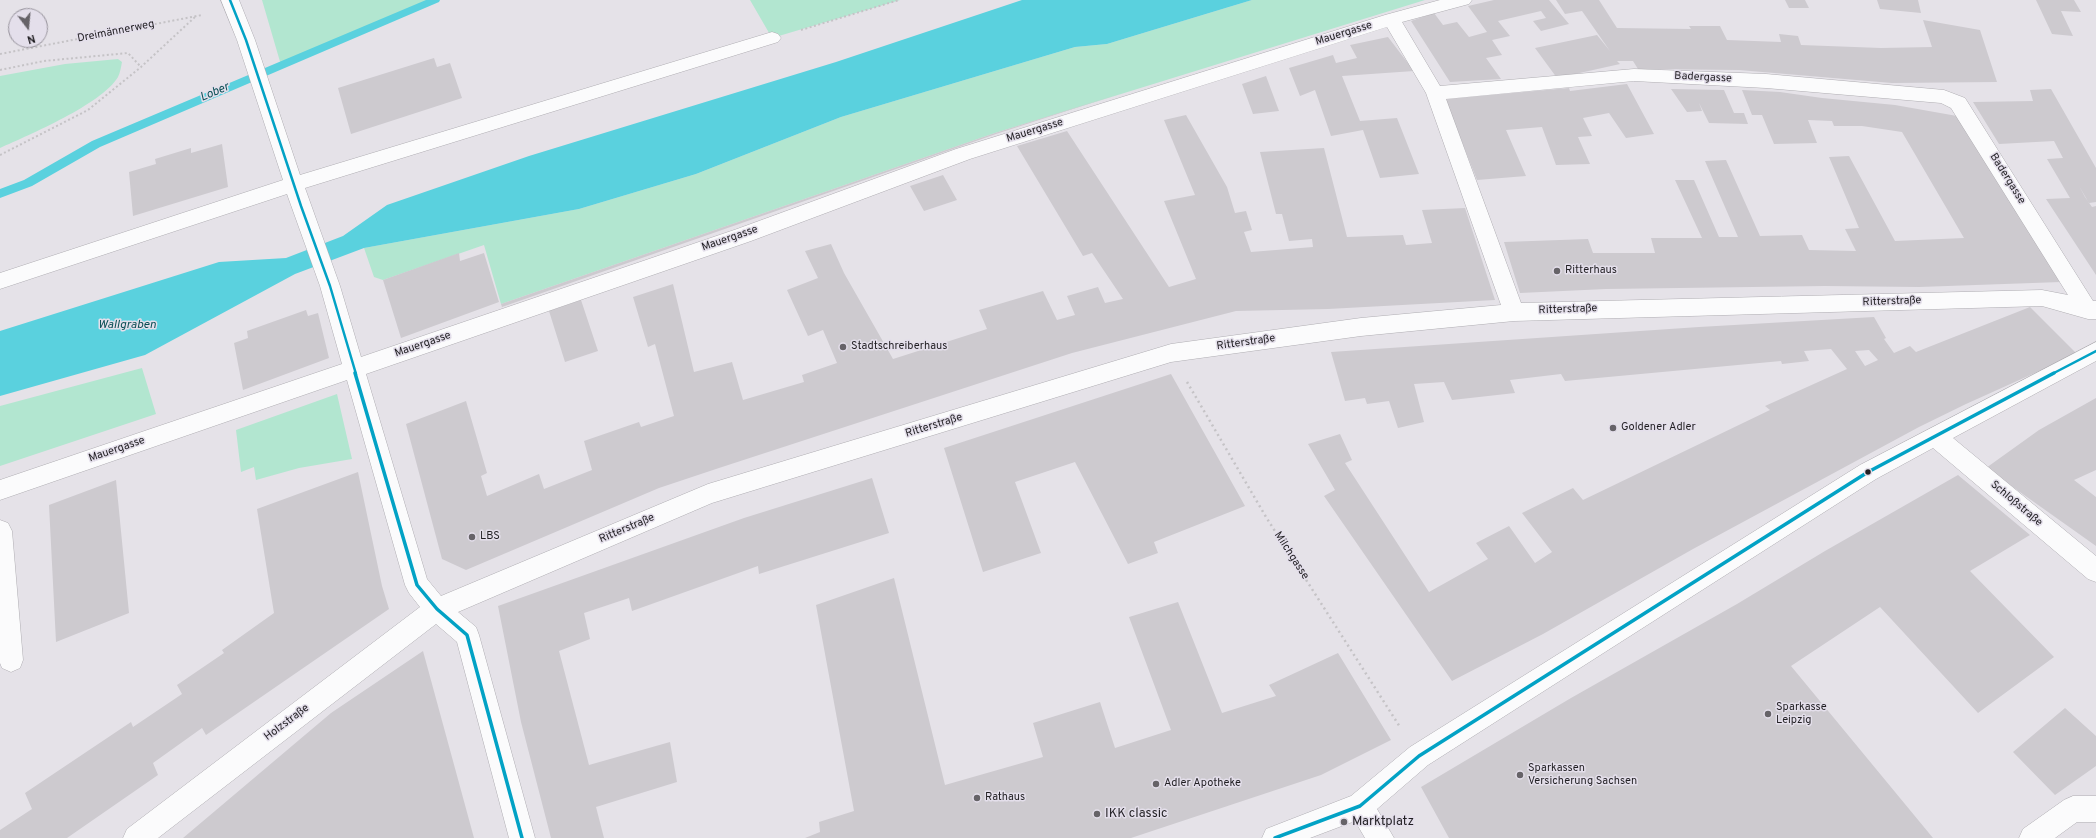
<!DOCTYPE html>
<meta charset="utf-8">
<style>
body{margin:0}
#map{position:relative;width:2096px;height:838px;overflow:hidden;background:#e5e2e8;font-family:Overpass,sans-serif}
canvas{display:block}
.north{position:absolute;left:8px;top:8px;width:40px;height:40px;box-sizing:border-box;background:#e4dfeb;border:1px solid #96929b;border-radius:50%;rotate:164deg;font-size:11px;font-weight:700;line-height:16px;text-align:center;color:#211f23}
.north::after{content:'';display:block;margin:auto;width:14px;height:18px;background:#666368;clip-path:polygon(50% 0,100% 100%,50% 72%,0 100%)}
</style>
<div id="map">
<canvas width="2096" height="838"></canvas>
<div class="north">N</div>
</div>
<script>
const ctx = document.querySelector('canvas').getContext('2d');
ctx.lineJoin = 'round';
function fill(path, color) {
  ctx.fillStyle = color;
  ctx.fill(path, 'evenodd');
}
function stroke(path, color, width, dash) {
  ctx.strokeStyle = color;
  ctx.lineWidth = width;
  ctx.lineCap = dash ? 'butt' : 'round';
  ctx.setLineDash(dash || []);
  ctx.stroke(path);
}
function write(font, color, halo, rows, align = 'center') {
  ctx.font = font + ' Overpass,sans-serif';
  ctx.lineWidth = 3;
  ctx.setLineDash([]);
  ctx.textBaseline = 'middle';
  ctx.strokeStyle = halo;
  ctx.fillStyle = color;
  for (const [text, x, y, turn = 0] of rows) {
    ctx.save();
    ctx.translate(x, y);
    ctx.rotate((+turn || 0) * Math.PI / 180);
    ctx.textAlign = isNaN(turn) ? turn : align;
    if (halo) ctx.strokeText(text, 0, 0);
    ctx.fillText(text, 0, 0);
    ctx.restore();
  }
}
fill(new Path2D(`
 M262,0h173l-154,65z
 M750,0h150l-128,38z
 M1252,0h173l-430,133 -494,171 -17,-59 -101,35 -9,-3 -10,-29 215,-39 117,-35 145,-57 234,-70 32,-3z
 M118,59l4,3c-1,5 -2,11 -4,15 -16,27 -89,58 -118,71v-72l65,-12z
 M142,368l14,46 -156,52v-60z
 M337,394l15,65 -53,9 -43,12 -2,-13 -13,5 -5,-42z`), '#b2e6d0');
fill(new Path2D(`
 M1022,0h230l-145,44 -32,3 -234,70 -145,57 -117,35 -215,39 -69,26 -150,81 -145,41v-65l219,-69 67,-4 57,-22 44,-31 142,-49 307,-94z`), '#5ad1de');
fill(new Path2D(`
 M426,0h14l-1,2 -339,145 -68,39 -32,12v-9l24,-9 68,-39z`), '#5ad1de');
fill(new Path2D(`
 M1494,0h55l20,24 -28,7 -8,-10 13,-3 -5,-7 -43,10 12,15 -18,4 10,15 -16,3 15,21 -51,3 -39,-61 23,-8 9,12 14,-3 12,15 18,-5 -19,-26z
 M1556,0h43l18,28 74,1 -2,-3h31l7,14 54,2 -2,-8 19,2 3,9 80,3 51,-1 -9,-27 57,10 17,52 -105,1 -153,-13 -101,-1 -5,-8h-16l3,3 -63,14 -22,-30 62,-13 13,16 -28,-40 -17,3z
 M1785,0h20l4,8h-20z
 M1877,0h41l3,13 -41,-4z
 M2036,0h38l7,12 -20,-1 12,25 -21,-2z
 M1388,37l26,34 -72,5 18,45 37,-3 22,56 -39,4 -17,-48 -32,6 -16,-46 -15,6 -11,-28 44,-13 3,8 21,-5 -7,-13z
 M434,58l3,9 13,-4 12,35 -111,36 -13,-46z
 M1266,76l13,35 -26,3 -11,-30z
 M1627,84l27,50 -28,4 -17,-25 -26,5 9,18 -14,1 12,27 -34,1 -14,-38 -36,3 20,46 -49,4 -32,-81 124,-11 1,3z
 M1671,89l53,1 10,23h10l4,11 -39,-1 -10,-20 3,8 -15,1z
 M2051,89l45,79v34l-7,1 -10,-17 6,11 7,10 4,-1v69l-50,-76 24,-1 -23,-39 16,-1 -9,-17 -55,3 -26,-42 60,-1 -3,-11z
 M1742,90l38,2 42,6 73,7 62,11 104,166 -142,5 -94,-1 -219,3 -86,4 -16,-51 84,-3 5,14h62l-4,-15h51l-27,-58h19l25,57h19l-33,-76 21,-1 34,76 42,-1 7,15 47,1 -11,-22 14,-1 -30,-71 20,-1 46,85 69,-3 -62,-106 -40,-6h-28l-2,-5 -24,-1 9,23 -43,1 -12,-29h-10z
 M1122,93l-126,41 -494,173 -1,-3 494,-171z
 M1186,115l41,72 8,26 11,-2 6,19 -8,2 7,20 62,-5 -1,-8 -23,2 -7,-27h-6l-16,-62 64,-4 23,89 56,-2 3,10 26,-2 -10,-33 43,-2 30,92 -167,9 -92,2 -164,42 -353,115 -60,20 -193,82 -24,-11 -36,-135 60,-23 21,72 -6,3 6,20 52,-22 5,15 48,-19 -8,-29 55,-19 2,5 33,-11 -19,-72 -7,3 -15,-50 40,-13 21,88 38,-10 11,38 61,-18 -2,-7 35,-12 -14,-33 -15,6 -21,-46 31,-12 -13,-27 26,-7 13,29 49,86 94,-30 -8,-19 64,-19 14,29 18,-5 -8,-19 31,-9 7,16 18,-4 -31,-46 -9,3 -66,-110 50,-15 102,156 27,-8 -32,-78 31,-6 -31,-75z
 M222,144l6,43 -95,29 -4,-44 27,-8 -1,-5 36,-11v5z
 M943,175l14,25 -33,11 -14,-25z
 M459,253l1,8 24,-8 15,49 -98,36 -18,-58z
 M581,300l17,51 -33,11 -16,-51z
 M2030,307l47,47 -111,50 -47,23 -226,122 -150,85 -91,47 -128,-185 11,-6 -27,-46 32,-10 12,26 -7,3 84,129 59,-33 -12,-16 33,-17 26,37 17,-11 -30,-39 51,-25 10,12 187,-90 -5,-4 82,-37 -16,-20 -27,2 5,10 -27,3 -1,-3 -216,20 -4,-7 -51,6 5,13 -63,7 -8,-18 -30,2 10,38 -26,6 -9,-27 -22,3 -2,-6 -20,3 -14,-49 368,-25 175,-10 12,21 -2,1 10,14 16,-7 6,6zM1869,350l9,10 -13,6 -10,-15z
 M306,310l2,6 10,-3 11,45 -86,32 -9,-47 14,-5 -1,-7z
 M1171,374l74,132 -91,36 4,11 -30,11 -53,-102 -60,20 26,71 -58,19 -39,-124z
 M2096,398v72l-22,10 22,17v49l-110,-78 53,-38z
 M358,472l24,114 7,23 -183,126 -4,-7 -49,35 5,12 -91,63h-67v-8l32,-21 -7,-16 106,-71 2,5 49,-33 -5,-9 47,-32 -2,-3 52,-37 -17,-104z
 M1958,475l72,60 -60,36 84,86 -76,56 -98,-106 -89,59 142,172h-484l-28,-51 150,-89 166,-94 88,-53z
 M872,478l17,55 -130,41 -1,-8 -126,45 -3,-13 -45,15 6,26 -31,12 30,114 81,-23 7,40 -81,25 8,31h-53l-30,-116 -23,-116 246,-88z
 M116,480l13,133 -73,29 -7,-137z
 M894,578l51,207 98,-28 -10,-34 67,-21 15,46 56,-18 -42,-113 49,-15 44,111 54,-17 -7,-11 69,-32 53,87 -70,35 -190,63h-326l15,-6 -1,-10 35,-11 -38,-206z
 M423,651l51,187h-291l148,-125z
 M2065,708l31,28v30l-41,29 -42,-43z`), '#cdcacf');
const minor = new Path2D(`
 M221,0h18l16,40 45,135 472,-143 6,2 3,4 -3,4 -473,146 35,98 21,71 376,-128 219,-80 429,-134 55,-15h32l-3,4 -67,18 38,64 194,-17 132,5 178,16 21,8 128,203h3v18h-8l-46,-13 -528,15 -153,15 -190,26 -459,141 -254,109 18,15 3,8 56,203h-26l-52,-196 -21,-18 -278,214h-35l4,-9 293,-222 -11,-14 -4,-8 -58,-205 -347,120v-20l342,-116 -22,-78 -33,-92 -287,95v-16l283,-93 -46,-140zM1387,27l39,66 75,212 -140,13 -190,26 -463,140 -267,112 -14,-17 -61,-205 385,-133 219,-82zM1634,81l132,7 175,15 10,5 117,187 -26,-5 -521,13 -75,-204z
 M2096,342v19l-143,77 143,118v26l-8,-3 -155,-131 -57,31 -448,286 -51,44 17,29h-29l-10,-17 -45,17h-48l4,-9 85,-33 59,-49 450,-282z
 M0,520l8,3 4,8 11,129 -3,8 -9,4 -9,-4 -2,-5z
 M2073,796h23v26h-19l-22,16h-36l4,-9 41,-29z`);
stroke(minor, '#afadb2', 1);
stroke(new Path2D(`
 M801,30l98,-30
 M0,54l202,-39
 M0,70l44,-9 84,-8 13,14
 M0,155l88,-45 53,-43 54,-50`), '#c5c3c6', 2, [2, 2.5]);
stroke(new Path2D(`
 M1187,382l79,135 134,210`), '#c5c3c6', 2.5, [2, 3.5]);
fill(minor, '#fbfbfc');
stroke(new Path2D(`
 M230,0l16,40 55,166 29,80 26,88
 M2052,374l44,-23`), '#02a2c5', 2.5);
stroke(new Path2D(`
 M355,373l62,212 20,24 30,26 55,203
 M1275,838l85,-32 59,-50 449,-284 186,-99`), '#02a2c5', 3.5);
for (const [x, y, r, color] of [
 [1557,271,4,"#666368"],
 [843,347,4,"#666368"],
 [1613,428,4,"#666368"],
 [1868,472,3.5,"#211f23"],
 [472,537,4,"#666368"],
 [1768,714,4,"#666368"],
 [1520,775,4,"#666368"],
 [1156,784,4,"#666368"],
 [977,798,4,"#666368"],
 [1097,814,4,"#666368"],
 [1344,822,4,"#666368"]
]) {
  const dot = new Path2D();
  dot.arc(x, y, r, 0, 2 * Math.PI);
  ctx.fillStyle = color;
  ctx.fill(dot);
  stroke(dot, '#e4dfeb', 1.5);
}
write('11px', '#211f23', '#e4dfeb', [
 ["Dreimännerweg",116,32,-11],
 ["Mauergasse",1344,34,-17],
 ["Badergasse",1703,78,3],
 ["Mauergasse",1035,131,-17],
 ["Badergasse",2007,179,58],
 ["Mauergasse",730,239,-19],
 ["Ritterstraße",1892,302,-2],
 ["Ritterstraße",1568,310,-2],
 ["Ritterstraße",1246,343,-8],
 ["Mauergasse",423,345,-19],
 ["Ritterstraße",934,426,-17],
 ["Mauergasse",117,450,-19],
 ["Schloßstraße",2016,504,40],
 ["Ritterstraße",627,529,-23],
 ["Milchgasse",1291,556,57],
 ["Holzstraße",287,723,-37]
]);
write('11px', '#211f23', '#e4dfeb', [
 ["Ritterhaus",1565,271],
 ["Stadtschreiberhaus",851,347],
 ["Goldener Adler",1621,428],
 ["LBS",480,537],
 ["Sparkasse",1776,708],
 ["Leipzig",1776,721],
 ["Sparkassen",1528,769],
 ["Versicherung Sachsen",1528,782],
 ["Adler Apotheke",1164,784],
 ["Rathaus",985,798]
], 'left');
write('italic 12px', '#094e54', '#e4dfeb', [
 ["Lober",215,93,-23],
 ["Wallgraben",127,326]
]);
write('13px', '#211f23', '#e4dfeb', [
 ["IKK classic",1105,814],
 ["Marktplatz",1352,822]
], 'left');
</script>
